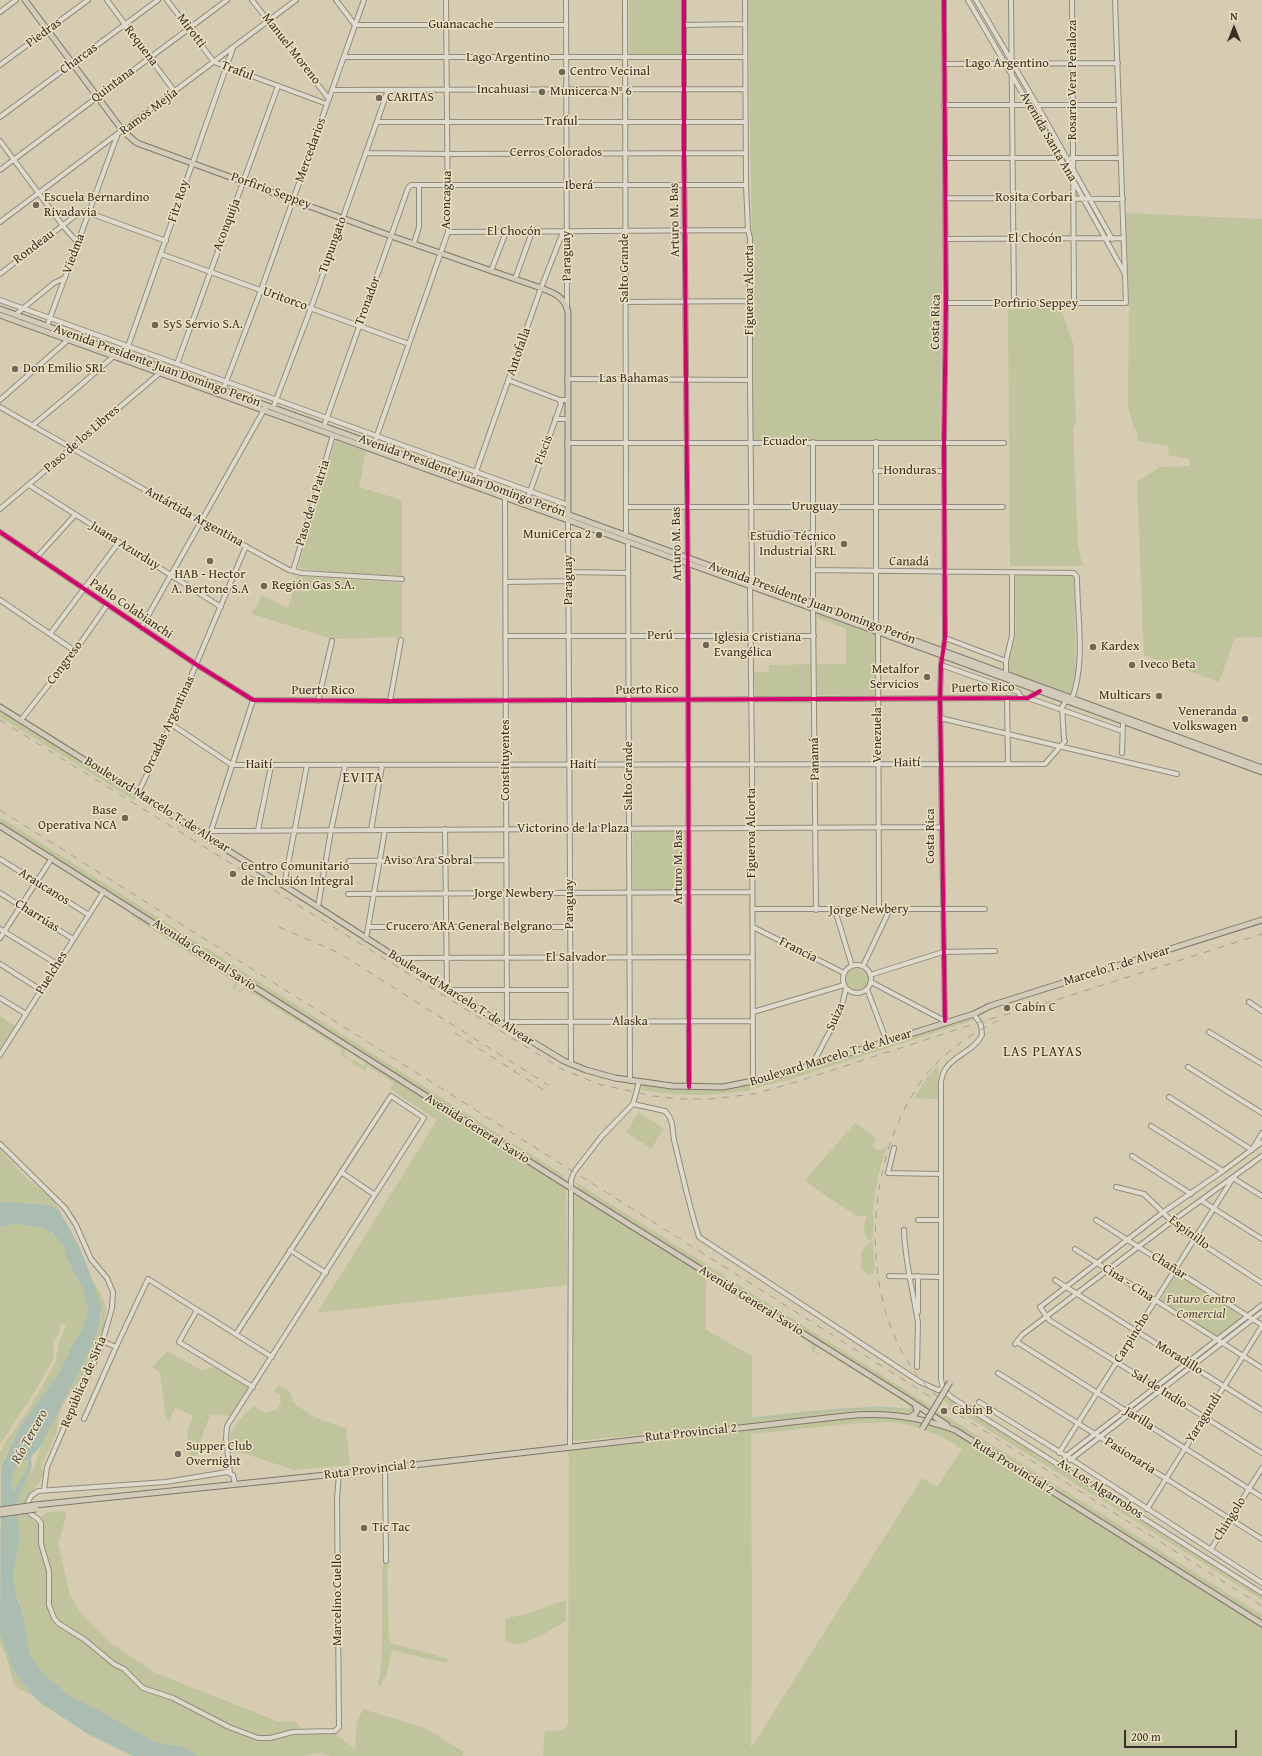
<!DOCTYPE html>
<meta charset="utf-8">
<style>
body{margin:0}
#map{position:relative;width:1262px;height:1756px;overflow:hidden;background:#d5ccb2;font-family:"Gentium Book Plus",serif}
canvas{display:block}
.north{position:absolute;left:1214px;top:8px;width:40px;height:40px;-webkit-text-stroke:3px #ede3c3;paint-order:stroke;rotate:0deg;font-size:11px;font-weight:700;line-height:16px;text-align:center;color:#3c2f28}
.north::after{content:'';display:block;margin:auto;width:14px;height:18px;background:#3c2f28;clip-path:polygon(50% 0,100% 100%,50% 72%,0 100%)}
.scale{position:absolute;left:1124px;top:1730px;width:113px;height:18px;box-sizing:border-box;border:2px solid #3c2f28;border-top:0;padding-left:5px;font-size:12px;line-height:14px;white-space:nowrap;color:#3c2f28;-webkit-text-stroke:3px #ede3c3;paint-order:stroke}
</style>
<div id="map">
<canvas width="1262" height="1756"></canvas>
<div class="north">N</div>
<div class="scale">200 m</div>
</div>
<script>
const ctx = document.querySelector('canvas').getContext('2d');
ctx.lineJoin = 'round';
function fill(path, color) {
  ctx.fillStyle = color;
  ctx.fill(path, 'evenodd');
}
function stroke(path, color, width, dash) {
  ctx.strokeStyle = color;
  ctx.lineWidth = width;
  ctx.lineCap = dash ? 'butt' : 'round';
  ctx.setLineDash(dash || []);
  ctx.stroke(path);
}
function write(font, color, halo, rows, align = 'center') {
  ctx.font = font + ' "Gentium Book Plus",serif';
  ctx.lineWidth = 3;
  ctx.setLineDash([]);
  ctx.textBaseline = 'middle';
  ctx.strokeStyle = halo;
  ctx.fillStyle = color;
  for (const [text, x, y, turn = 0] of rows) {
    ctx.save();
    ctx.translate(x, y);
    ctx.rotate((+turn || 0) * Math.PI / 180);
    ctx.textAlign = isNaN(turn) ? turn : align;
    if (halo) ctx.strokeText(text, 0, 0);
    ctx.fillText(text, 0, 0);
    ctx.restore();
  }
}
fill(new Path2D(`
 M629,0h53v54h-53z
 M748,0h194l2,159 -4,281h-185l-2,-2 -1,-201z
 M1125,213l137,6v418l-27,1 -16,44 -75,-27 -7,-173 23,-15 30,-1v-7l-22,-4 1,-9 -31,-5v-6l-6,-13 -4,-18 1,-100z
 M1012,307h48l13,36 3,80 -3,5 5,119 5,19h-73l-2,-257z
 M335,441l31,10 -7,36 43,13v76l-58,-3 -46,-5z
 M1015,574l57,1 2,3 2,95 -6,23 -61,-22 -1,-12 8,-31z
 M297,576l105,7v54l-70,2 -80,-25 10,-19 26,13z
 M817,614l60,22 -1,59h-59l-1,-79zM817,618l29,11v35h-29z
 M812,664v33h-57l-1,-25h15v-7z
 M0,709l138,87 -4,4 -134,-83z
 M0,817l565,359 -4,3 -561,-356z
 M636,830l49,1v58h-52v-56z
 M132,912l107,68 -4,10 -3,-2 3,-6 -105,-67z
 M845 979a12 12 0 1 1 24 0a12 12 0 1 1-24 0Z
 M245,986h3l57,36 -2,3 -57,-36 -8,3z
 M0,1016l16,11 -16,25z
 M969,1018h4l1,2 -186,60 -33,8 -1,-4 50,-13z
 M307,1024l38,24 -1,7 5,3 -1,2 -8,-5 3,-5 -38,-24z
 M354,1060l9,6 3,-4 200,127 1,96 -250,28 120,-193 -47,-31 4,-6 -26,-17 -3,5 -13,-8z
 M938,1065l1,34 -25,-1 13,-20z
 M645,1085l60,5 45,-5 1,2v3c-37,7 -73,6 -110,0l1,-4z
 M639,1112l25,17 -13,20 -25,-17z
 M855,1123l20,14 1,3 -4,5 5,5h6l4,-5 -9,31 -6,39 2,3 -1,19 -4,4c-7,-5 -5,-18 -2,-25h-10l-31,-20 -21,-16z
 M0,1149c8,9 17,19 26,28 8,9 31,21 33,33 -16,-11 -40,-5 -59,-8z
 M574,1181l688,434v5l-683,-431z
 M577,1195l261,163v1l-21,-13 -3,5 5,3 -1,1 -6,-4v-7l-106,-66 -1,51 47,27v61c52,-5 103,-13 155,-8l3,-1 -2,-4 -64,-43 68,44 2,6 -8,3 -40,-3 -174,19 -117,11 -2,-3 1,-240z
 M15,1224l32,5 17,18 3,12 15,29 4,14 2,13 -7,17 -9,13 -12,26 -41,57 -19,39v-14l4,-9 25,-35 26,-46 4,-21 7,-17 -5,-2 -2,11 -5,7 -1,19 -25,43 -7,9 -21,33v-218z
 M872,1241l1,1 2,29 -4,4h-3l-7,-7 1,-18z
 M1177,1273l64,42v3l-25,19 -56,-36 15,-27z
 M93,1281l8,13 5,14 -2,19 -4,14 -7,12 -12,26 -16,22 -5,10 -4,23 -14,30 -1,3 3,5c-3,13 -17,20 -18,32l-10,1 12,-31 6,-6 7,-22 42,-83 16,-36 2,-13z
 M168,1351l33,19 14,-3 34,21 -19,28 -20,-1 -9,24 -1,16 -10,1 -3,-23 6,-17 -18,-9 -5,13 -4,-1 -6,-46 -8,-6z
 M278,1386c9,2 14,5 14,15 19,16 30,20 54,27l4,37 -56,5 -51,-17 -9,-1c-13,-16 8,-35 19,-46l12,7 11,-3 5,-7 -1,-8 -6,-4z
 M941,1392l321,203v5l-312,-194 -13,-13z
 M860,1416h34l51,12 10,5 307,193v130h-719l2,-25 18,-1 4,-4 1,-4 1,-266h-1v-5l96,-11 28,-5zM893,1422c24,4 49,12 69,27l-25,38 -15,-9 -171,270 1,-109 -1,-205 97,-10z
 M25,1460l3,2 -1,6 -12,22 -2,1c-5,-11 1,-27 12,-31z
 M64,1511l2,6 -8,26 12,52 10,17 32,32 43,29 122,48 20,1 2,5 13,6 24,1 19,15 2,-28 6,-12 62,19 39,24 -2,4h-132l-9,-3 -17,3h-106l-12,-8 -31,-6 -49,-28 -26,-12 -22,-14 -17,-17 -11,-17 -8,-44 -8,-25 -1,-9 7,-38 -4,-23 10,-1 16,14 1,-8 -2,-4 7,-4z
 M383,1562l4,2 2,76 1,3 59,16 -3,4 -54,-13 -7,30 -2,-1 -2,8 -3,-3 2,-9 2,-24z
 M566,1600v21c-13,7 -45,31 -60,20l-1,-22 20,-5z
 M0,1634l13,35 18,25 -14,-6 -4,-7 -7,-25 -6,-13z`), '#c0c49c');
fill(new Path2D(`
 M0,1202l39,2 10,1 10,5 20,36 14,35 8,26 -2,20 -7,18 -51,101 -10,11 1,9 -16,38 4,34 -7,39 4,21 5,12 8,44 11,17 27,24 38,19 49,28 31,6 12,8h-65l-45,-22 -46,-30 -11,-10 -18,-25 -13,-35 1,-167 18,-39 41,-57 12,-26 9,-13 6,-17 1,-6 -6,-21 -15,-29 -3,-12 -13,-15 -8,-4 -28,-4 -15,3zM27,1460l1,2 -1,6 -12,22 -2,1c-4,-10 0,-21 7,-29z`), '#abbdb1');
stroke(new Path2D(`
 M826,1411l52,-4 28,2
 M752,1419l68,-7`), '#abbdb1', 1);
const minor = new Path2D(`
 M107,0l68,92
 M167,0l47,62 113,42
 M252,0l77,99
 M336,0l19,25h211
 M566,0l1,308
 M625,0l1,536
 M684,0v153l4,432 1,502
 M745,0l1,185 2,45 2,8v142l2,201
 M944,0l2,303 -2,140 1,195 -4,27 -1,34 5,322
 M968,0l105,180 52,94
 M976,0l61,105 75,134
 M1011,0l3,304
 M1072,0l2,304
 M0,12l16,-12
 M684,25l61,-1
 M344,57h401
 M944,64l174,-1
 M0,65l88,-65
 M333,90l412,-1
 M944,105h86
 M1037,105h82
 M0,117l158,-117
 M377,122h368
 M0,141l63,85 15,17
 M366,153l82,1 298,-1
 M945,158h116
 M1071,158h50
 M0,170l227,-170
 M945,198l178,1
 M0,222l296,-222
 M448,232l300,-2
 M946,239l178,-1
 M414,243l5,-16v-41
 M161,254l248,90
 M491,271l15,-39
 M0,274l80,-62 4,-1 82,30
 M515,279l17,-47
 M0,300l568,205
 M625,302l125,-1
 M946,303h180l-11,-303
 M15,315l39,-32 11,-5
 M47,326l70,-190
 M125,355l108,-307
 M177,364l101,-278
 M567,379l183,1
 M508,380l52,20h7
 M223,390l38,-100 103,-290
 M0,400l69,-61
 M0,407l201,115 88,48 13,3 100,6
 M273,408l38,-100 77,-218
 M555,419h12
 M33,425l42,-35 39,-34
 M324,426l84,-238 3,-3h335
 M813,442v161
 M876,442v184l2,6 1,277
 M567,443h437
 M374,444l74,-212 -2,-232
 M875,471h69
 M473,480l68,-192 22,-56
 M29,485l192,122
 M505,497l2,525
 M527,500l34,-96 -1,-4
 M626,507h377
 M0,509l161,-137
 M568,519l3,545
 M0,532l197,133 56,35 137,1 638,-3 12,-7
 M751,534l62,-1
 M628,542l2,539
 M37,557l38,-42
 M813,570l261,3 3,4c0,40 9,84 -5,122
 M293,571l40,-136
 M569,572l59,1
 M505,582l64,-1
 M750,585l2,179 1,318
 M0,600l75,51
 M813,608l3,302
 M141,628l124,-220
 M50,634l69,-92
 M505,636h309
 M945,638l61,23
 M941,665l77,27 4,6
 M1006,675v-14l6,-26v-63
 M1007,698l1,65
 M1028,698l94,33
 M318,701l14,-60
 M390,701l11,-61
 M940,718l237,56
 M21,720l54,-69 32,-46
 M171,724l61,41 813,-1 20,-23
 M1064,739l-2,-32 4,-6
 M1122,753l1,-31
 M138,793l33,-69 75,-178
 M445,829l2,161h123
 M258,830l13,-64
 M371,830l11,-64
 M211,831l42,-131
 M207,836l4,-5 730,-4
 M0,859l89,56
 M349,861l157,-1
 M284,885l23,-120
 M0,893l73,46
 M348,894l404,-2
 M318,907l13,-77 14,-64
 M752,909h233
 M835,910l17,56
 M368,927h202
 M753,927l91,46
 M0,929l57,35
 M0,938l52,-80
 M366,939l19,-109
 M399,958l354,-1
 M0,964l41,26
 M843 979a14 14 0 1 1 28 0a14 14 0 1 1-28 0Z
 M863,966l27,-57
 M870,975l73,-23 52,-1
 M871,982l74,39v1
 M867,989l20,53
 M0,998l26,16
 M1249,1002l13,9
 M753,1012l91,-27
 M974,1014l7,11 1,10c-10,20 -38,21 -41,47v297l2,10 8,8 311,196
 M507,1022l246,-1
 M1209,1032l53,32
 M0,1055l104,-164
 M812,1065l29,-55 5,-22
 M1188,1067l74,46
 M1169,1097l83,53 10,-17
 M633,1104l32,7c9,9 7,18 9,29 8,32 15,66 25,97l221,145 18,8 5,-1
 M1151,1126l72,45
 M1262,1142l-39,29 -61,42 -122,94 9,13 213,133
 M0,1144l65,64 11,17 15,34 16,19 6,14 -1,16 -12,42 -34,73 -19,44 -3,23
 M894,1148l-6,25 53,1
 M1132,1156l59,38
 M341,1172l34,23
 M1116,1187l28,7 38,37 80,52
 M1202,1201l60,38
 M918,1220h23
 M1096,1220l166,105
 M904,1230c1,32 9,61 14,93
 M1075,1249l187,119
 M290,1250l36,23
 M889,1276l52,1
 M1055,1280l207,130
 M197,1310l-18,32 74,45
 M918,1312v-36
 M102,1341l14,6 32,-68 124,78
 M1017,1342l245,155
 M1015,1344l7,-9 149,-113 91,-66
 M917,1367l1,-46
 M998,1373l264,166
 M979,1402l89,55 194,126
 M84,1419l32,-72
 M570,1447l1,-267 3,-8 28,-36 31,-32 6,-22
 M1059,1453l174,-275 29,18
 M1065,1457l197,-152
 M1070,1460l192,-148
 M385,1468l1,93
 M230,1473l-4,-35 1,-12 197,-308 -33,-22 -155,238
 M27,1504l4,-8 7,-5 128,-9 61,-10 6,3 2,9
 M1147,1509l115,-183
 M28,1512l10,7 3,4v21l8,27v34l5,13 4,5 27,17 29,24 10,5 19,19 30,10 56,29 29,11h12l23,-6 42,-1 4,-4 -2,-228 2,-26
 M1211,1549l51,-81`);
const major = new Path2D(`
 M25,0l98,131 14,12 254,93 150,52c13,5 24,9 27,24v203
 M0,309l752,272 510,187
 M0,315l878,317 384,140
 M0,707l318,200 129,83 117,71 22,9 29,8 57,8 51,1 50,-10 201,-63 16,-8 272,-86
 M0,826l560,355 349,219 38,25
 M910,1417l5,-3 2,-3 -2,-7
 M35,1505l291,-30 519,-59c41,-4 71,0 110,14l307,194`);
stroke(minor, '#928c7d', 6);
stroke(major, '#7e7769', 7);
stroke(minor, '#dedacc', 4);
stroke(major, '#d2cbb9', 5);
stroke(new Path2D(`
 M0,720l562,349 36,15 55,12 27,3h29l45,-5 42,-12 184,-60 70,-20 212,-68
 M0,810l1262,796
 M279,927l60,26 209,132
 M455,1033l90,58
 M938,1397c-82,-71 -78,-226 -20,-311 20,-30 49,-50 81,-66`), '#a49f95', 1, [7, 7]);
const majorBridge = new Path2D(`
 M922,1429l28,-47
 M0,1510l35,-5
 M0,1514l36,-5`);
stroke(majorBridge, '#7e7769', 7, []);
stroke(majorBridge, '#d2cbb9', 5);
stroke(new Path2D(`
 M684,0v153l4,432 1,502
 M944,0l2,303 -2,140 1,195 -4,27 -1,34 5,322
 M0,532l197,133 56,35 137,1 638,-3 12,-7`), '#d6006c', 4);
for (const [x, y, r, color] of [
 [562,72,4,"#726658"],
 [542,92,4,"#726658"],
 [379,98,4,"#726658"],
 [36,205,4,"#726658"],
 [155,325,4,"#726658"],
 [15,369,4,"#726658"],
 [599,535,4,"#726658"],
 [844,544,4,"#726658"],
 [210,561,4,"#726658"],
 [264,586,4,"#726658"],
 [706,645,4,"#726658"],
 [1093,647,4,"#726658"],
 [1132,665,4,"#726658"],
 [927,677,4,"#726658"],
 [1159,696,4,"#726658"],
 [1245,719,4,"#726658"],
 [125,818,4,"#726658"],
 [233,874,4,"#726658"],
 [1007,1008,4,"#726658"],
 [944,1411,4,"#726658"],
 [178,1454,4,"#726658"],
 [364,1528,4,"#726658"]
]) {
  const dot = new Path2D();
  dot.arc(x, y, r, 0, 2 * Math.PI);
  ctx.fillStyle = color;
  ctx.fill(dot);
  stroke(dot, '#ede3c3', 1.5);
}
write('13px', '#3c2f28', '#ede3c3', [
 ["Guanacache",461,25],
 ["Mirotti",191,31,53],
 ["Piedras",44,33,-36],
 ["Requena",141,46,53],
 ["Manuel Moreno",291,49,52],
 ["Lago Argentino",508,58],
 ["Charcas",79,59,-36],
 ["Lago Argentino",1007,64],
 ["Traful",237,71,21],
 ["Rosario Vera Peñaloza",1073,80,-90],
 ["Quintana",113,85,-37],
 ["Incahuasi",503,90],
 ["Ramos Mejía",149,112,-37],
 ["Traful",561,122],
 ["Avenida Santa Ana",1048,137,60],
 ["Mercedarios",311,150,-70],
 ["Cerros Colorados",556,153],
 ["Iberá",579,186],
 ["Porfirio Seppey",271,191,20],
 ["Rosita Corbari",1034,198],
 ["Aconcagua",447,200,-89],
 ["Fitz Roy",179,201,-72],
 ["Arturo M. Bas",675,220,-91],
 ["Aconquija",227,225,-69],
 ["El Chocón",514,232],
 ["El Chocón",1035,239],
 ["Tupungato",333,245,-70],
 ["Rondeau",34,247,-37],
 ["Viedma",74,254,-70],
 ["Paraguay",567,256,-91],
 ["Salto Grande",625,268,-90],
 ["Figueroa Alcorta",750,290,-90],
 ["Uritorco",285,299,20],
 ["Tronador",368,301,-70],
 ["Porfirio Seppey",1036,304],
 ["Costa Rica",936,322,-89],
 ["Antofalla",519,352,-71],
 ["Avenida Presidente Juan Domingo Perón",157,366,20],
 ["Las Bahamas",634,379],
 ["Paso de los Libres",82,439,-41],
 ["Ecuador",785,442],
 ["Piscis",544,450,-70],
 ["Honduras",910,471],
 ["Avenida Presidente Juan Domingo Perón",462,476,20],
 ["Paso de la Patria",313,503,-73],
 ["Uruguay",815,507],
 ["Antártida Argentina",194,517,29],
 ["Arturo M. Bas",677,544,-91],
 ["Juana Azurduy",125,546,32],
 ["Canadá",909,562,1],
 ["Paraguay",569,580,-90],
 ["Avenida Presidente Juan Domingo Perón",812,603,20],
 ["Pablo Colabianchi",131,609,34],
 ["Perú",660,636],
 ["Congreso",65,663,-53],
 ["Puerto Rico",983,688,-1],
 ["Puerto Rico",647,690,-1],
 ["Puerto Rico",323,691],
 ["Orcadas Argentinas",169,725,-65],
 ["Venezuela",878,735,-90],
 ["Panamá",815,759,-91],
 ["Constituyentes",506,760,-90],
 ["Haití",907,763,-1],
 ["Haití",259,765],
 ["Haití",583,765],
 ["Salto Grande",629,776,-90],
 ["Boulevard Marcelo T. de Alvear",157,805,32],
 ["Victorino de la Plaza",573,829],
 ["Figueroa Alcorta",752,833,-90],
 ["Costa Rica",931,836,-90],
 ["Aviso Ara Sobral",428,861],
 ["Arturo M. Bas",679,867,-90],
 ["Araucanos",44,887,32],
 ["Jorge Newbery",514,894],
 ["Paraguay",570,904,-90],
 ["Jorge Newbery",869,910,-1],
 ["Charrúas",37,916,32],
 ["Crucero ARA General Belgrano",469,927],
 ["Francia",798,950,27],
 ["Avenida General Savio",204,955,33],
 ["El Salvador",576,958],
 ["Marcelo T. de Alvear",1117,966,-17],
 ["Puelches",52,973,-58],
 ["Boulevard Marcelo T. de Alvear",461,998,32],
 ["Suiza",836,1017,-67],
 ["Alaska",630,1022],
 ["Boulevard Marcelo T. de Alvear",831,1058,-17],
 ["Avenida General Savio",477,1129,32],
 ["Espinillo",1189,1233,37],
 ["Chañar",1169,1266,33],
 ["Cina - Cina",1128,1283,33],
 ["Avenida General Savio",751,1301,32],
 ["Carpincho",1132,1338,-58],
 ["Moradillo",1179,1358,32],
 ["República de Siria",84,1382,-67],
 ["Sal de Indio",1159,1389,32],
 ["Yaragundi",1204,1418,-58],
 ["Jarilla",1139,1419,32],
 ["Ruta Provincial 2",691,1433,-6],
 ["Pasionaria",1130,1456,32],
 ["Ruta Provincial 2",1013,1467,32],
 ["Ruta Provincial 2",370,1470,-7],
 ["Av. Los Algarrobos",1100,1489,33],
 ["Chingolo",1230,1519,-58],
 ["Marcelino Cuello",338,1600,-90]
]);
write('13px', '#3c2f28', '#ede3c3', [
 ["Centro Vecinal",570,72],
 ["Municerca Nº 6",550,92],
 ["CARITAS",387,98],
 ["Escuela Bernardino",44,198],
 ["Rivadavia",44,213],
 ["SyS Servio S.A.",163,325],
 ["Don Emilio SRL",23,369],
 ["MuniCerca 2",591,535,"right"],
 ["Estudio Técnico",836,537,"right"],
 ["Industrial SRL",836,552,"right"],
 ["HAB - Hector",210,575,"center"],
 ["A. Bertone S.A",210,590,"center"],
 ["Región Gas S.A.",272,586],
 ["Iglesia Cristiana",714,638],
 ["Evangélica",714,653],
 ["Kardex",1101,647],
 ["Iveco Beta",1140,665],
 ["Metalfor",919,670,"right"],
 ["Servicios",919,685,"right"],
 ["Multicars",1151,696,"right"],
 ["Veneranda",1237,712,"right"],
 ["Volkswagen",1237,727,"right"],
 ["Base",117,811,"right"],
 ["Operativa NCA",117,826,"right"],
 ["Centro Comunitario",241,867],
 ["de Inclusión Integral",241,882],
 ["Cabín C",1015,1008],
 ["Cabín B",952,1411],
 ["Supper Club",186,1447],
 ["Overnight",186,1462],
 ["Tic Tac",372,1528]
], 'left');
write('italic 13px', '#534c3c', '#ede3c3', [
 ["Futuro Centro",1201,1300],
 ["Comercial",1201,1315]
]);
ctx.letterSpacing = '1px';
write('14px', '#3c2f28', '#ede3c3', [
 ["EVITA",363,778],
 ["LAS PLAYAS",1043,1052]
]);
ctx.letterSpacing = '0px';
write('italic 14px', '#4f4a43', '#ede3c3', [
 ["Río Tercero",30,1437,-61]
]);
</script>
